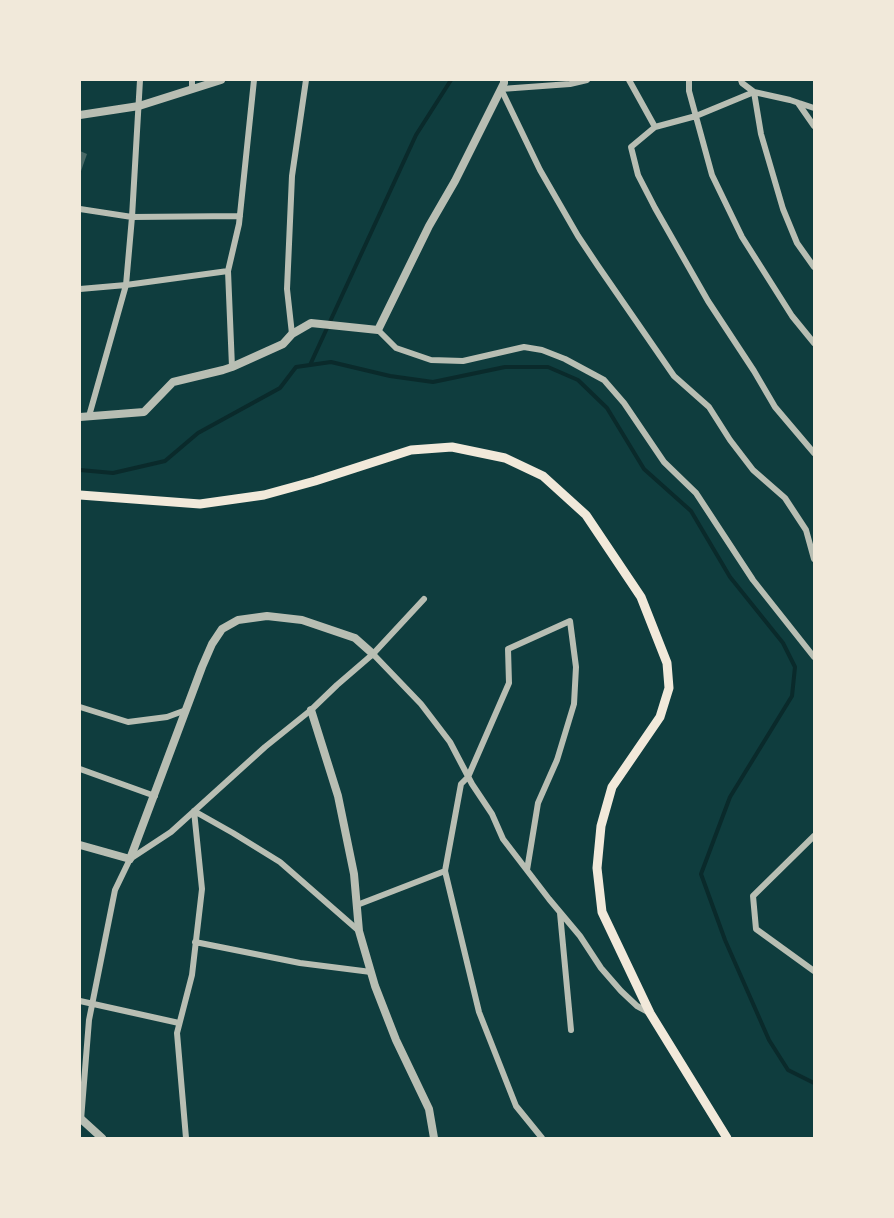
<!DOCTYPE html>
<style>
body{margin:0}
#map{position:relative;width:894px;height:1218px;overflow:hidden;background:#0f3d3e;font-family:"Sofia Sans Condensed",sans-serif}
canvas{display:block}
.frame{position:absolute;inset:0;border:81px solid #f1e9da;pointer-events:none}
</style>
<div id="map">
<canvas width="894" height="1218"></canvas>
<div class="frame"></div>
</div>
<script>
const ctx = document.querySelector('canvas').getContext('2d');
ctx.lineJoin = 'round';
function stroke(path, color, width, dash) {
  ctx.strokeStyle = color;
  ctx.lineWidth = width;
  ctx.lineCap = dash ? 'butt' : 'round';
  ctx.setLineDash(dash || []);
  ctx.stroke(path);
}
function fill(path, color) {
  ctx.fillStyle = color;
  ctx.fill(path, 'evenodd');
}
stroke(new Path2D(`
 M310,365l106,-230 35,-55
 M80,470l33,3 52,-12 33,-28 82,-45 16,-21 35,-5 59,14 43,6 72,-15h43l30,13 29,28 37,61 47,42 39,66 53,66 12,24 -3,29 -62,101 -29,77 24,66 44,100 19,30 26,13`), '#0a2a2b', 4);
fill(new Path2D(`
 M80,151l7,3 -7,20z`), '#486865');
stroke(new Path2D(`
 M587,80l-17,4 -69,5 39,81 38,66 20,30 76,110 35,31 21,33 23,30 32,28 21,32 8,29
 M629,80l26,47
 M689,80v11l23,84 30,62 50,79 22,27
 M741,80l1,3 12,9 36,8 24,8
 M192,89v-9
 M798,103l16,23
 M80,209l52,8 108,-1
 M814,267l-17,-24 -14,-34 -22,-75 -7,-42 -58,24 -41,11 -24,20 7,28 17,33 53,93 46,70 21,36 39,46
 M80,289l46,-4 102,-14
 M378,330l18,18 35,12 32,1 61,-14 18,3 23,9 39,21 20,23 40,59 32,31 57,87 61,77
 M292,334l-5,-45 5,-113 14,-96
 M232,367l-4,-96 11,-47 15,-144
 M89,416l37,-131 6,-68 8,-137
 M373,654l48,50 29,38 22,42 20,30 11,25 46,60 31,37 21,32 20,23 16,15 13,7
 M80,707l48,15 39,-5 19,-7
 M80,769l75,27
 M194,811l39,22 47,29 79,69
 M814,836l-61,60 3,33 58,42
 M445,871l34,141 37,94 26,32
 M357,905l88,-34 16,-87 7,-7 41,-94 -1,-34 62,-28 6,46 -2,37 -17,56 -19,43 -11,67
 M560,913l11,117
 M195,942l105,21 71,9
 M80,1001l99,22
 M81,1120l8,-100 26,-130 15,-31 41,-27 94,-85 46,-37 26,-25 36,-31 51,-55
 M186,1138l-9,-105 15,-58 10,-86 -8,-78`), '#b8beb3', 6);
stroke(new Path2D(`
 M80,115l59,-9 82,-26
 M80,417l64,-5 29,-30 50,-12 9,-3 51,-23 9,-10 19,-11 67,7 51,-104 26,-45 49,-98v-3
 M311,710l27,86 16,78 5,57 16,55 21,54 33,69 5,29
 M80,845l50,14 72,-192 10,-23 10,-15 16,-9 29,-4 35,4 53,18 18,16
 M80,1118l22,20`), '#b8beb3', 8);
stroke(new Path2D(`
 M80,495l120,9 64,-9 51,-14 96,-31 41,-3 53,11 38,18 43,39 55,82 26,66 2,25 -9,29 -48,70 -11,39 -4,42 5,44 48,101 77,125`), '#f1e9da', 9);
</script>
